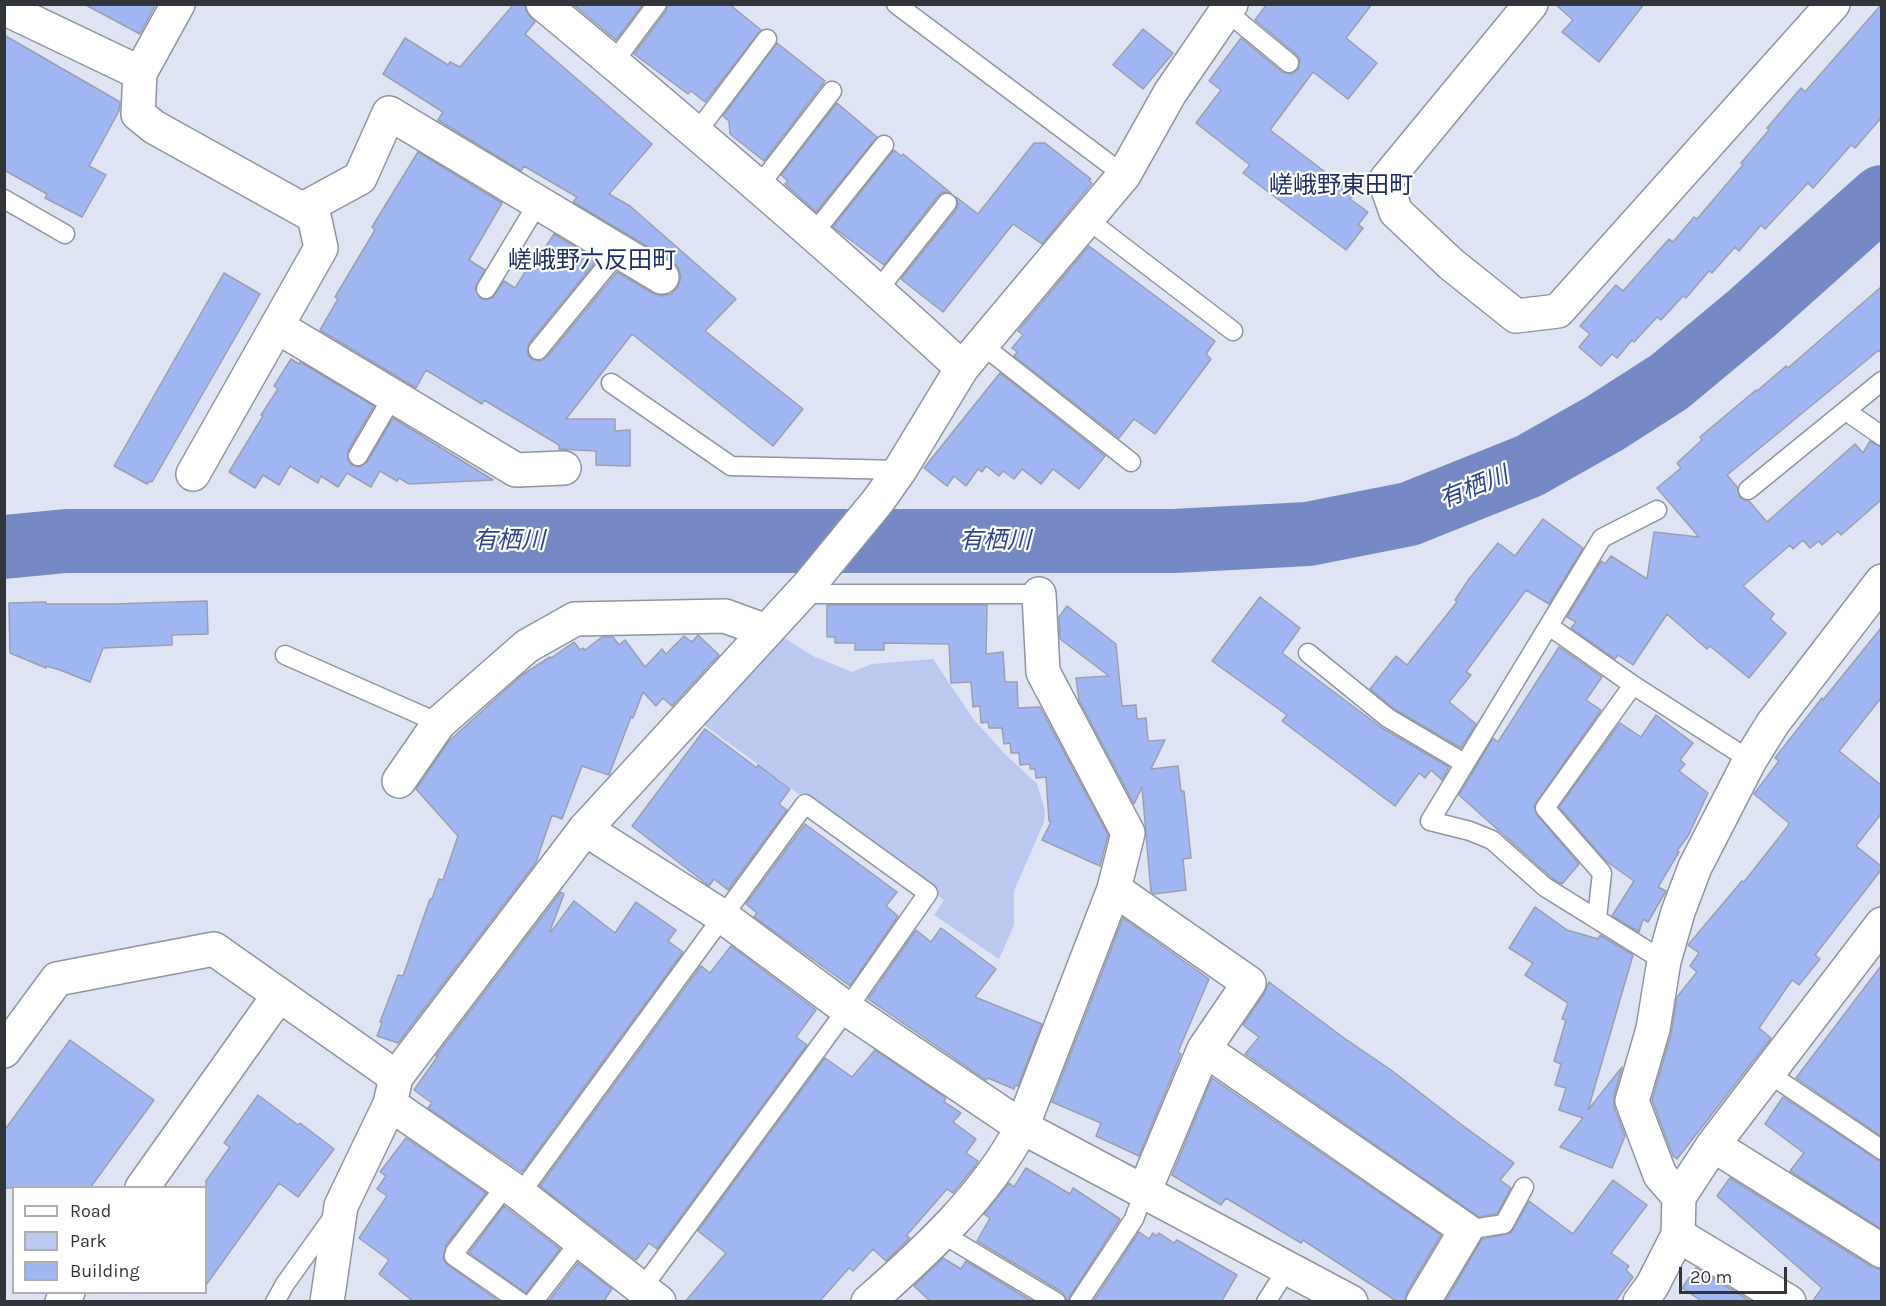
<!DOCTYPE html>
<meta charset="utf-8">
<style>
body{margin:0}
#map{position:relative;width:1886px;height:1306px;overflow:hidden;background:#dee4f3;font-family:Karla,sans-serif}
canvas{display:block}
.frame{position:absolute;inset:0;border:6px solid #313439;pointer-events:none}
.legend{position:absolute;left:12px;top:1186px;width:195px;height:108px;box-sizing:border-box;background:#fff;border:2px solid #adaeb0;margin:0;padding:8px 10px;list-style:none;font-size:18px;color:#313439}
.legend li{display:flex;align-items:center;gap:12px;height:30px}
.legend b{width:30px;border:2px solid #adaeb0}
.scale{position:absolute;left:1679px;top:1267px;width:108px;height:27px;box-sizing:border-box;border:3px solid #313439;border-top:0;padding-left:8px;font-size:18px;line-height:21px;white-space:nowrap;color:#313439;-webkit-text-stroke:4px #fff;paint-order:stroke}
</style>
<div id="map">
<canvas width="1886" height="1306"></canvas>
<div class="frame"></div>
<ul class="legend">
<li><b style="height:8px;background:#fff"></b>Road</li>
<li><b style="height:16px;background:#bbc9f0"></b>Park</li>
<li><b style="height:16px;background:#a1b7f4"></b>Building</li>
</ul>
<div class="scale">20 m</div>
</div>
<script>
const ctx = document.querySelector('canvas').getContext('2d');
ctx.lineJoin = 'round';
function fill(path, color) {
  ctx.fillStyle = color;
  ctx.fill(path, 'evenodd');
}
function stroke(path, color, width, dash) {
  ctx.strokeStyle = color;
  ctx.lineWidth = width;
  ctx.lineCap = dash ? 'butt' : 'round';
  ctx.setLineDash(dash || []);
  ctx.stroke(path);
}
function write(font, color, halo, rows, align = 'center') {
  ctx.font = font + ' Karla,"Noto Sans JP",sans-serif';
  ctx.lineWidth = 4.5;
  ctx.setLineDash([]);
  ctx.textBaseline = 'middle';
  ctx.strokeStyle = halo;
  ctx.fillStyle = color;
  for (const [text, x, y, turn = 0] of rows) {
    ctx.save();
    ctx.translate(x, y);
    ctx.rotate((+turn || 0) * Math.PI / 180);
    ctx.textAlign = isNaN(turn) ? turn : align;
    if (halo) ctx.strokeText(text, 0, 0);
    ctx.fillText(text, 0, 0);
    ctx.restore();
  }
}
fill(new Path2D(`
 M779,635l36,22 37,15 20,-8 61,-5 41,61 31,34 32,30 8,26 -1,12 -30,69v34l-15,34 -65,-44 10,-15 -244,-178z`), '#bbc9f0');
stroke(new Path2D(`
 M4,547l62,-6h1108l134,-7 101,-20 120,-48 76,-43 64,-41 83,-69 130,-116`), '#7589c4', 64);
const building = new Path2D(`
 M84,4h72l-16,30z
 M514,4h11l1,7 9,11 -10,12 127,110 -43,50 21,12 106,93 -31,32 98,78 -30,37 -141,-112 -66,85h49v12l15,-1v36l-34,-1v-14l-37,-2v-4l-75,-45 -2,4 -56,-34 -10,18 -96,-58 18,-31 -3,-2 40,-67 -3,-3 46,-75 84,51 -33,57 16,10 -10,18 5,10 5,2 7,-2 12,-17 11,7 19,-30 3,2 17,-26 43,26 -68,83 -2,10 4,6 10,2 6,-4 70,-85 35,21 9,3 10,-2 7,-7 3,-10 -3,-10 -6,-6 -99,-59 4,-5 -53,-31 -3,5 -83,-51 5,-8 -60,-38 22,-36 43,27 2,-3 10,5z
 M573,4h70l-27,36z
 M668,4h61l32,26 -56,72 -14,-11 -3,3 -54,-40 32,-43z
 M1267,4h105l-26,34 31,25 -29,36 -35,-27 -43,58 84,64 -4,5 18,13 -10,13 5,3 -17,22 -103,-77 7,-8 -54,-42 25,-33 -12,-9 32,-43 41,34 10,2 6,-4 2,-10 -3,-5 -42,-35z
 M1555,4h89l-45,58 -37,-30 11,-12z
 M1881,5v113l-26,30 -4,-3 -38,43 -5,-5 -43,46 -4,-4 -22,26 -4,-4 -23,26 -3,-2 -23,27 -3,-2 -22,24 -4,-3 -23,25 -2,-2 -15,18 -5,-4 -11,12 -22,-19 11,-13 -10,-8 36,-41 7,6 46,-52 4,3 21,-25 3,2 46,-54 -2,-2 28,-33 -2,-2 34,-40 4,4z
 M1143,29l30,24 -30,36 -30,-24z
 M4,35l116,67 -1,9 -30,55 17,9 -24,42 -37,-19 2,-4 -43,-24z
 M777,43l48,38 -61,80 -34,-27 -1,-13 -6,-5z
 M837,103l40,34 -61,75 -31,-28 3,-3 -7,-6z
 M1034,143h11l46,36 -2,2 3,2 -50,61 -29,-20 -70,88 -42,-33 55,-69 2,-6 -2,-7 22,17z
 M894,150l7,6 2,-2 48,39 -8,-1 -5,4 -54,69 -51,-38z
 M1089,246l126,95 -9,13 5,5 -56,75 -21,-15 -15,19 -105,-82 3,-4 -5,-4 11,-13 -5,-4z
 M224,273l36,21 -108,188 -2,-1 -3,3 -33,-18z
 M1881,287v66l-2,-3 -152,125 10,12 3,11 9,3 18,21 88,-78 8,9 7,-12 11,6v53l-40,35 -3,-4 -16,14 -3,-4 -9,7 -7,-8 -10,9 -3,-4 -47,41 31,28 -4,5 16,14 -37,45 -39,-32 -3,3 -40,-35 -34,51 -15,-10 -3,4 -44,-31 5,-6 -9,-5 34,-56 4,3 6,-8 36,23 7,-47 45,5 -42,-49 24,-20 -4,-5 25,-23 -2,-3 56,-47 1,1 29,-25 2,2z
 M291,359l8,5 1,-2 74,44 -26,45v10l4,4 7,2 8,-5 26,-44 100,62 -84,4 -10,-6 -2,3 -17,-10 -9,16 -24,-14 -9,14 -17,-11 -3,7 -28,-17 -11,19 -16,-10 -8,13 -26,-16 34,-56 -2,-1 17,-26 -4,-3z
 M1000,373l105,83 -26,33 -26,-20 -12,15 -19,-15 -8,10 -11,-8 -4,5 -13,-10 -4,6 -4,-3 -12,17 -12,-10 -7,10 -23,-18z
 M1543,519l40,29 -34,56 -23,-14 -60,82 5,3 -22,27 27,22 -15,24 -67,-39 -24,-20 26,-33 11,9 50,-63 -2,-2 14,-21 29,-36 17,13z
 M1260,597l40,31 -18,25 100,75 67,39 -7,13 -11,-10 -6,8 -6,-5 -24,33 -113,-85 5,-6 -75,-54z
 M207,601l1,33 -36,1v10l-69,3 -13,34 -30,-12 -14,-4v2l-36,-15 -1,-50 37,-1v2h67z
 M827,605h160l-1,49 17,-2 2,30h12l1,26 22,-1 68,128 -8,31 -58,-26 9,-18 -2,-1 -3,-44 -10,1 -1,-9h-5v-5l-10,1 -1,-12h-8l-1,-10 -6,1 -2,-16h-13l-1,-6 -7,1 -1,-17 -7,1 -2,-25 -20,1 -2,-39 -65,-1v7h-29v-7h-20v-6h-8z
 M1067,606l49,38 6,62 14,-1 1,14 9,-1 2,23 17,-1 -14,29 27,-3 3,25h3l7,67 -8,1 3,31 -32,4 -3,-2 -9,-105 -8,17 -55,-104 -3,-22 33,-2 -49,-37 -1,-22z
 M1881,628v70l-42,53 42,34v29l-25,32 25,20v4l-66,85 5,4 -21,26 -7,-5 -33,48 12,10 -94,121 -4,-3 -21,-56 19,-66 6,-37 20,-25 -7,-6 9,-13 -11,-8 54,-64 2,1 44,-56 1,-3 -35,-29 25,-33 -4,-3 47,-60 1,2z
 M698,635l21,20 -47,51 -9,-8 -7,8 -13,-14 -10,26 -2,-1 -22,58 -27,-9 -20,53 -10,-4 -16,47 -138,181 -21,-7 5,-13 -2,-1 18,-47 5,1 27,-77h2l7,-20 4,1 15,-44 -42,-47 33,-48 73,-66 28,-18 1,1 23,-16 6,8 3,-2 2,2 17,-13h11l6,8 6,-5 20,27 17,-18 4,5 18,-18 8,6z
 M1559,647l43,30 -16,23 15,10 -67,96 3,9 42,49 -17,20 -9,-5 -94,-84 34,-57 5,4z
 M1656,715l37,28 -13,17 5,4 -6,7 29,22 -20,43 -11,15 2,1 -21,35 8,4 -18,31 -5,-3 -4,13 -27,-16 22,-35 -28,-20 -47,-54 61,-84 21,14z
 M705,729l52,39 1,-3 32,24 -11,15 8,6 -59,80 -14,-11 -5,7 -77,-60z
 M805,824l92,68 -11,14 12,10 -48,70 -96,-69 3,-4 -11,-9z
 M561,892l3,2 -14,37 1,1 23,-31 41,32 21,-31 40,28 -8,11 15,11 -161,220 -94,-64 4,-5 -18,-13 24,-34h-2z
 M1535,907l32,23 31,9 2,-4 33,20 -45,155 34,-43 -8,29v11l11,29 -13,32 -52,-21 23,-29 -24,-8 7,-22 -11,-3 6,-21 -7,-3 12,-41 -4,-1 6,-16 -43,-28 8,-12 -24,-15z
 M1123,918l86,61 -31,73 3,2 -42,102 -43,-20 5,-13 -49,-21z
 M941,928l55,41 -21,28 67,27 -24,62 -3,-1 -1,4 -26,-11 -2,2 -118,-81 48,-69 15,12z
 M731,946l85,64 -20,27 11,8 -150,204 -8,-6 -13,17 -96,-74 161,-220 9,7z
 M1881,966v170l-85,-58z
 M1269,982l75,56 47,32 67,52 56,41 -14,17 11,8 -14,26 -18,3 -234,-163 14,-17 -16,-12 21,-31z
 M70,1040l84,60 -64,88h-86v-57z
 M875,1050l71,48 -2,4 17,11 -8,9 23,17 -10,14 12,8 -2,4 -23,28 -6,-4 -41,47 4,2 -24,23 -13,-12 -20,22 -4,-3 -30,34h-134l41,-49 -28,-22 127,-173 27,19z
 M1212,1078l229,157 -34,57 -3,10h-6l-95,-62 -2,3 -75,-45 -5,7 -49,-30z
 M258,1095l40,30 2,-2 34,26 -36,48 -19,-14 -73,102v-104l24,-34 -6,-4z
 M1783,1097l93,62 5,2v68l-91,-58 14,-18 -39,-29z
 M406,1138l80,55 -40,52 -3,14 5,6 52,37h-86l-35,-28 10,-14 -30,-22 28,-42 -10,-7 9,-13 -6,-4z
 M1026,1168l44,26 3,-6 47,31 -50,77 -2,6 -6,-10 -85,-51 13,-23 -6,-4 25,-31 5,4z
 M1730,1178l142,89 9,3v32h-69l10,-14 -105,-92z
 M1613,1180l34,25 -36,48 18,13 -3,4 7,7 -18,25h-170l37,-63 29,-6 18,-32 44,33z
 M504,1206l56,43 -34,44 -57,-40z
 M1139,1232l10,7 4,-6 4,3 2,-3 15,10 3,-3 60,35 -16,27h-128z
 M943,1258l18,11 5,-8 67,41h-102l-17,-16z
 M578,1263l34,26 -9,13h-55z
 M1696,1268l56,34h-49l-21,-14z`);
fill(building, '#a1b7f4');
stroke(building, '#9a9fae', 1.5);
const lane = new Path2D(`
 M896,4l228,171
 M1226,11l63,52
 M613,63l44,-59
 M697,132l70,-93
 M759,186l73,-95
 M4,199l61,35
 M1087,219l146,112
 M813,234l71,-89
 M486,289l52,-86
 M878,290l69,-87
 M981,344l150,118
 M538,350l81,-99
 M611,383l120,83 169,4
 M1846,411l36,25
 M358,456l35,-60
 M1748,490l134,-109
 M1657,510l-55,28 -172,283 40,10 22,9 53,47 119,74
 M801,594h238
 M1549,626l84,59 117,75
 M1308,653l80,65 76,45
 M285,655l154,68
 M1597,918l5,-45 -57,-65 88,-123
 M1768,1073l114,77
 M507,1184l-52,68 -1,4 66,46
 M520,1194l285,-390 123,89 -81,116 -204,278
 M1466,1230l38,-6 20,-37
 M941,1233l115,69
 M275,1302l10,-18 48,-67
 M533,1302l48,-62
 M1079,1302l55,-83 10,-27
 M1266,1302l21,-33`);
const street = new Path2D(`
 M178,4l-38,69 -2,41 16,13 160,89 7,32 -128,226
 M543,4c142,118 283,238 419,364
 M1531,4l-146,177 11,31 55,52 65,52 42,-5 275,-307
 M4,8l136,65
 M303,209l57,-31 29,-65 273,164
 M278,327l238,143 48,-2
 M399,781l40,-58 88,-77 48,-27 150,-3 41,15
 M1114,889l135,94 -45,66 -60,143
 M1204,1049l262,181 -43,72
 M4,1051l53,-72 157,-30 182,128
 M390,1104l130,90 139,108
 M1713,1145l169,106
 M142,1188l137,-193
 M1679,1197l34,-52 169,-221
 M1678,1235l111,67
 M62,1302l6,-10
 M327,1302l14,-96 49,-102 6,-27 189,-248 224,-244 69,-84 22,-31 62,-102 162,-193 46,-82 61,-89
 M868,1302c57,-50 118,-106 154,-175l92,-238 14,-56 -85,-161 -4,-78`);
const secondary = new Path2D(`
 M585,829l137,87 125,93 175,118 329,175
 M1640,1302l12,-16 26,-51 1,-38 -19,-22 -28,-74 21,-72 11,-68 14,-49 17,-45 55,-107 23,-37 109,-142`);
stroke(lane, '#8e94a1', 21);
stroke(street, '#8e94a1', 36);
stroke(secondary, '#8e94a1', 36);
stroke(lane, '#fff', 18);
stroke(street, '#fff', 33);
stroke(secondary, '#fff', 33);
write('24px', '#212f67', '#fff', [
 ["嵯峨野東田町",1341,186],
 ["嵯峨野六反田町",592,261]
]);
write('italic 24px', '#30448b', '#fff', [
 ["有栖川",1474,488,-22],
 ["有栖川",509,541],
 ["有栖川",995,541]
]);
</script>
